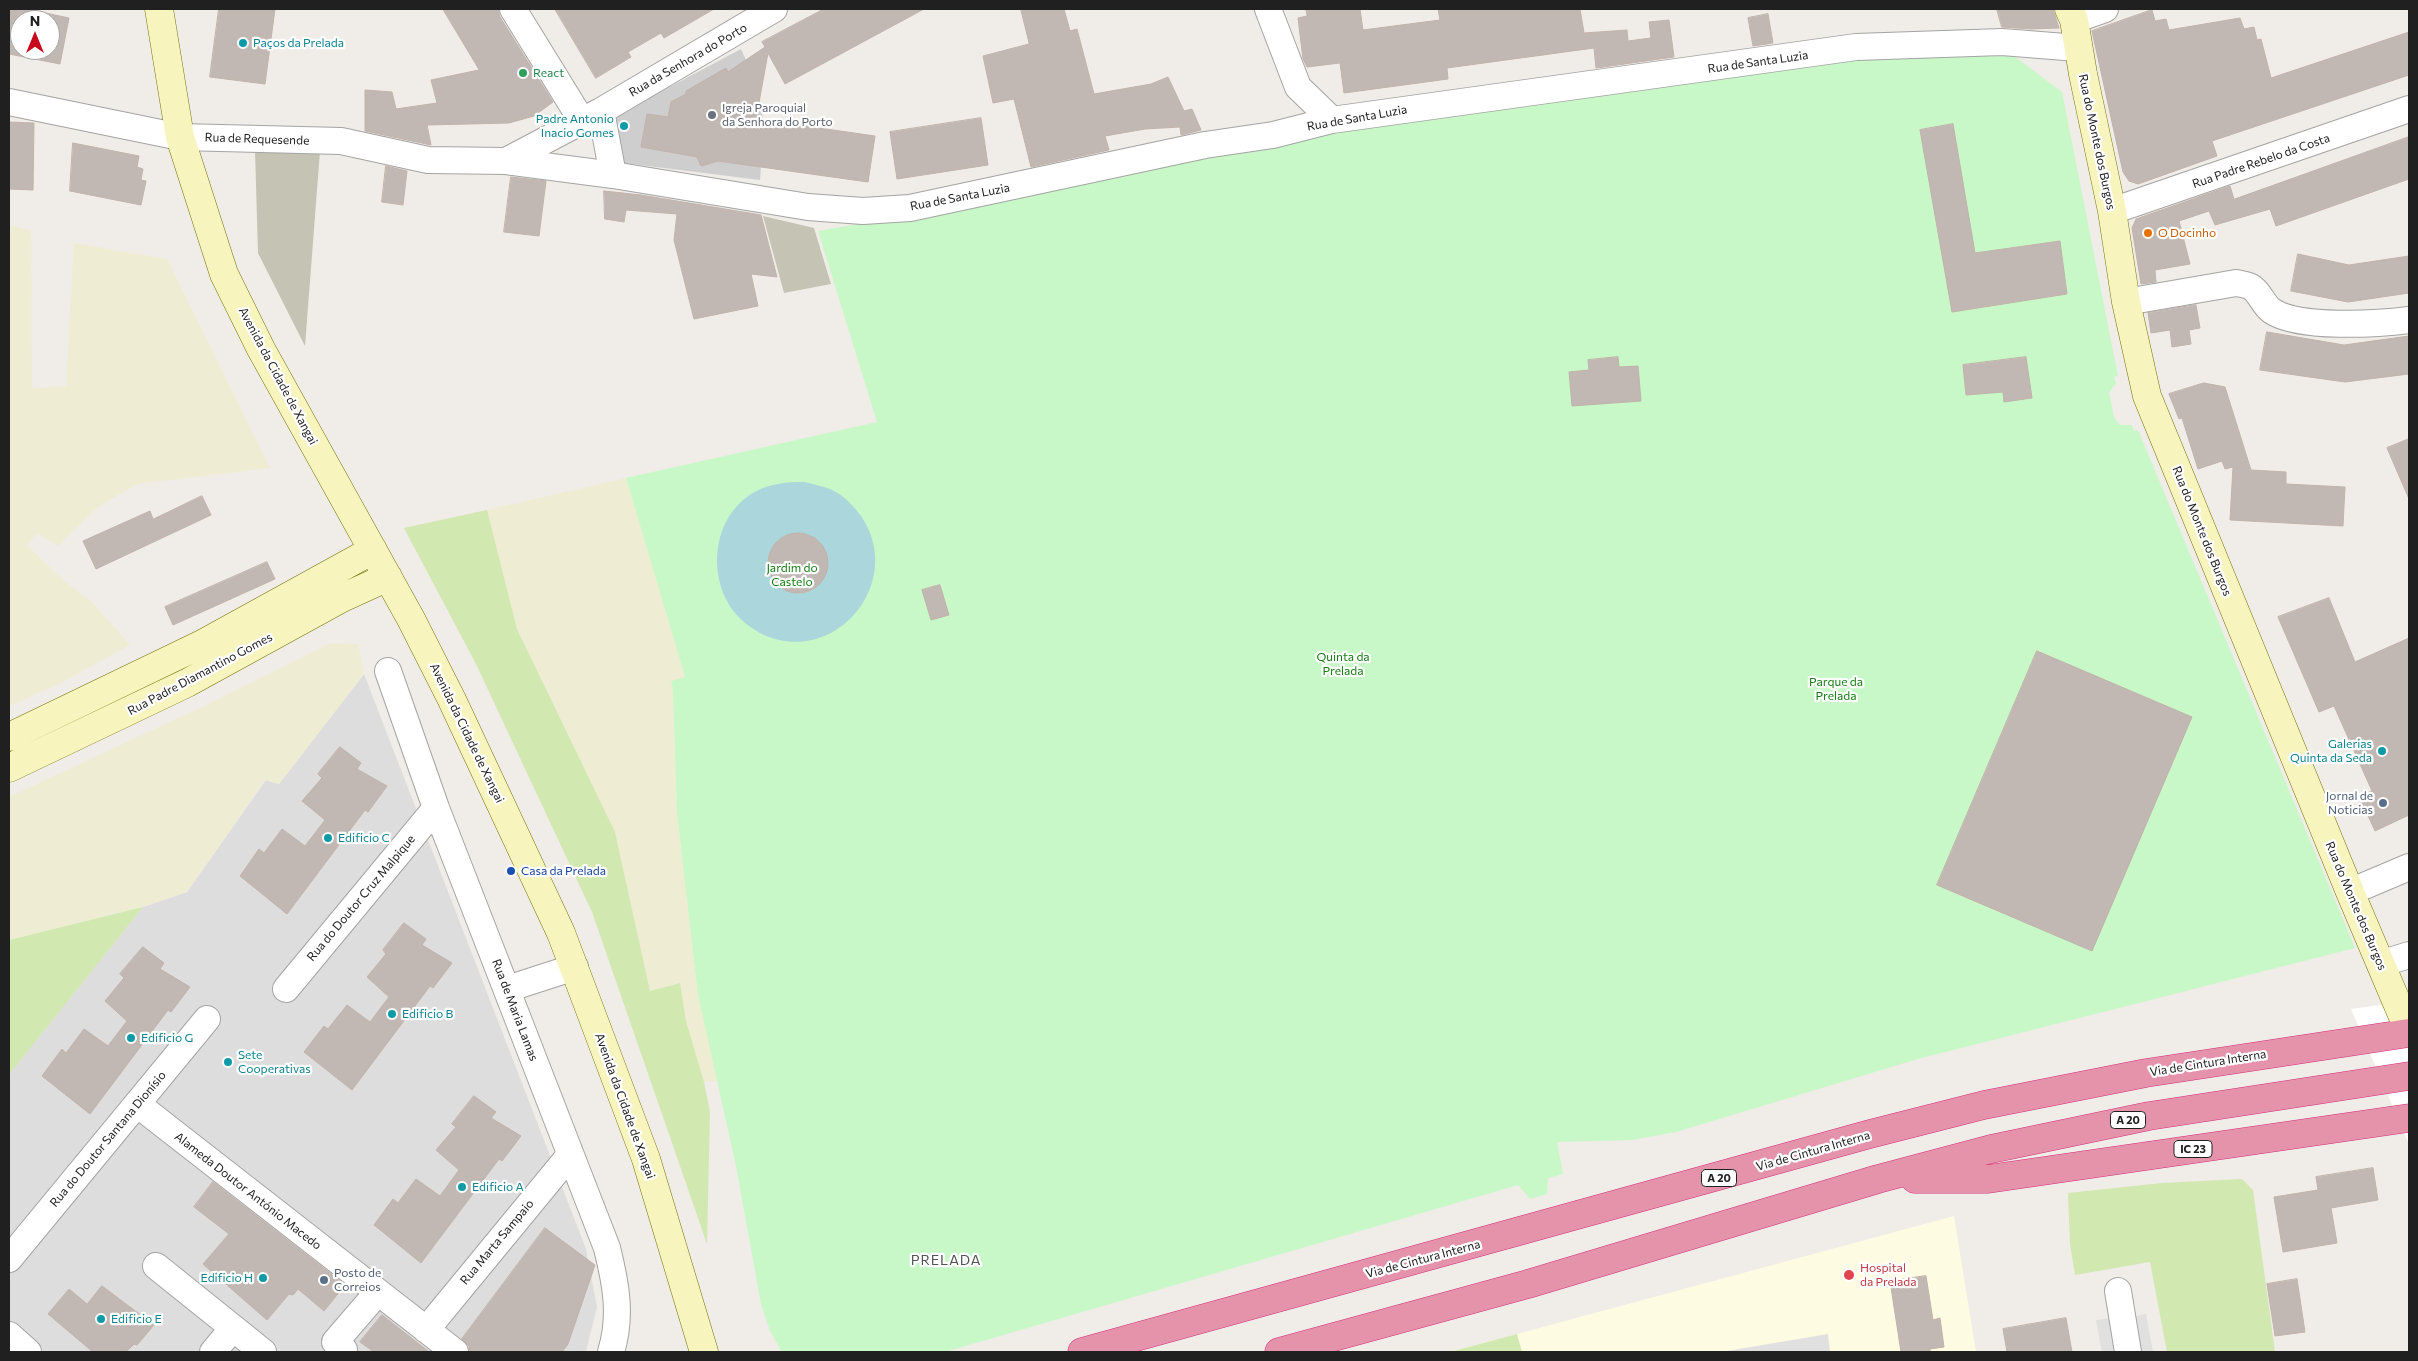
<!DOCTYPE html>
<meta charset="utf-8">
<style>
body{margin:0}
#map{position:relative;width:2418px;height:1361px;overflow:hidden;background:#f0ece7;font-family:Commissioner,sans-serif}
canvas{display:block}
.frame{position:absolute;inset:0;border:10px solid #202020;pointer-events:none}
.north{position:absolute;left:10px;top:10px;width:50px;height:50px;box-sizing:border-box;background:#fff;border:1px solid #a6a6a6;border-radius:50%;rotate:0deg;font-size:14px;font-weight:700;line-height:20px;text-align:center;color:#202020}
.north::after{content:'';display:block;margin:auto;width:18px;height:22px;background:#c8081d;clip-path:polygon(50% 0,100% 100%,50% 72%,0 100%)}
</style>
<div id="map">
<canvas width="2418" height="1361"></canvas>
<div class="frame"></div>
<div class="north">N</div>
</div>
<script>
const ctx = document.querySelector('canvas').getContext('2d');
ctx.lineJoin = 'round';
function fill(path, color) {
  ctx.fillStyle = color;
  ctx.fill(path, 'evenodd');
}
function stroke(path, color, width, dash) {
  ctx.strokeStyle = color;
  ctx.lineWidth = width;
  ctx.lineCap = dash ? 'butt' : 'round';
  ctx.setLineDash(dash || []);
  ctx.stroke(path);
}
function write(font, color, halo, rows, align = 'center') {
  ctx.font = font + ' Commissioner,sans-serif';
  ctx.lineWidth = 4.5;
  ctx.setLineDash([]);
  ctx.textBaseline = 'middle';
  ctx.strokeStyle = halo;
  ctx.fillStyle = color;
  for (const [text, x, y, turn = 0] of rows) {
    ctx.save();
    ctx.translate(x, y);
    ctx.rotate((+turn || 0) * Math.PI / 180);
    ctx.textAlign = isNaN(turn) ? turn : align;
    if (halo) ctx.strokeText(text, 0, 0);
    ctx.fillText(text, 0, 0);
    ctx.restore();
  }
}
fill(new Path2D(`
 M364,674l222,575 11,58 -11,44 -577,1v-278l134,-167 44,-15 79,-112 13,4z`), '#dedddd');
fill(new Path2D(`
 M1954,1216l22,136h-526l67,-18z`), '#fefbe3');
fill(new Path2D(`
 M741,49l17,38 6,40 -4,53 -136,-17 -9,-47z`), '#cecece');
fill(new Path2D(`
 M255,150l65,1 -15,195 -47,-93z
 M763,216l51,12 17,56 -47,9z`), '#c5c3b3');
fill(new Path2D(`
 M9,225l22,6 1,157 34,-2 8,-143 93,16 103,209 -133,16 -39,23 -40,39 -21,-13 -10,12 36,35 28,21 39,44 -73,40 -48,21z
 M626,478l59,199 -14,4 2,10 4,123 21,181 20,86 -14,1 -18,-61 -6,-38 -30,8 -35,-159 -98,-203 -23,-82 -7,-37z
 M331,643l27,1 6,30 -85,110 -14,-4 -78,112 -44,15 -134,33v-143l195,-91z`), '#eeedd4');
fill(new Path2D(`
 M487,510l30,119 98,203 35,159 30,-8 6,38 18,61 6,30 -3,132 -115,-332 -116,-248 -72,-136z
 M143,907l-132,165 -2,2v-134z
 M2242,1179l11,11 22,162h-108l-17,-90 -75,13 -5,-31 -2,-51 94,-10z
 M1517,1334l5,18h-72z`), '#d1e8b0');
fill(new Path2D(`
 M2002,47l60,45 56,284 -4,1 2,6 -7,10 5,24 6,8h12l2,6 4,-1 217,518 -437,111 -242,73 -44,8 -75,2 6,32 -15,4 -1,16 -17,5 -12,-14 -573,167h-163l-12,-21 -9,-27 -25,-138 -38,-171 -21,-181 -4,-123 -2,-10 14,-4 -59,-199 251,-56 -59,-191 212,-37 284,-58 538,-82z`), '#c8f8c7');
fill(new Path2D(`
 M2146,1314l7,38h-14l-7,-35z
 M2111,1318l6,34h-15l-6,-32z
 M1828,1334l2,18h-109z`), '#e0e0e0');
fill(new Path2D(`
 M804,482c9,2 18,4 26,7 12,5 23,16 31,27 46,67 -28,154 -101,117 -14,-8 -27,-19 -34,-34 -22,-46 -2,-106 52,-115 8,-2 18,-2 26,-2zM800,533c49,11 25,75 -14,57 -7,-3 -13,-10 -16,-17 -8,-22 10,-37 30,-40z`), '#aad6dc');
fill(new Path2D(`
 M2409,1001v141h-1l-57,-133z`), '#fff');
const building = new Path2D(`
 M9,9h28l-1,2 33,7 -9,46 -51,-10zM20,20h30v30h-30z
 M219,9h56l-10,75 -55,-7z
 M443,9h55l2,8 53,85 -19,14 -25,7 -82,2 4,20 -66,-14v-41l27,2 4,17 41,-6 -6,-23 48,-10z
 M555,9h159l-50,29 -3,-5 -33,19 3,5 -35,21z
 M824,9h100l-139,75 -17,-31 -12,66 119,17 -7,46 -150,-21 -17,5 -4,-9 -56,-10 6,-33 21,3 3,-15 15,-8v-3l40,-23 2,4 37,-25 -3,-5z
 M1021,9h43l6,22 7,-2 17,65 57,-10 17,-7 16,34 8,-2 9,21 -20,5 -1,-8 -35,2 -40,7 4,14 -78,17 -17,-68 -21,4 -10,-47 46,-12z
 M1306,9h54l3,21 77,-10 -2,-11h142l4,24 43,-3 1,11 23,-3 -2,-16 20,-2 5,37 -78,11 -2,-20 -147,20 1,11 -104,14 -4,-30 -33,4 -4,-8 -5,-41 9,-2z
 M1997,9h56l6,19 -28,1 -29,-2z
 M2152,10l3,11 11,-2 3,11 71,-12 4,11 10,-2 3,13 4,-1 10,39 138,-46v43l-197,66 5,15 -79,28 -9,-3 -6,-9 -31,-141z
 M1768,14l5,29 -20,3 -5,-28z
 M981,118l7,47 -91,14 -7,-47z
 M9,122l25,1 -1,67 -24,-1z
 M1953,124l22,129 85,-12 7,53 -115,18 -32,-182z
 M2409,137v42l-133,47 -6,-17 -55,16 -6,-14 -30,10 11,43 -35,6 1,12 -15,2 -9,-56 4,-9 94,-33 4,13z
 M73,143l66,13 -2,11 6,2 -2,11 5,1 -5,24 -71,-14z
 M386,166l21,5 -4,34 -21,-3z
 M511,177l35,4 -7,55 -35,-4z
 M604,191l37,4 120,20 16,62 -26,-3 7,32 -64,13 -20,-79 3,-26 -51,-4 -2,12 -19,-3z
 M2298,254l51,11 60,-9v37l-61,9 -57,-11z
 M2196,305l4,23 -11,2 2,14 -19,3 -2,-17 -19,3 -3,-20z
 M2267,332l77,13 65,-9v38l-64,8 -85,-12z
 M1618,357l1,10 19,-1 3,35 -69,5 -3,-34 20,-2 -1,-10z
 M2026,357l6,41 -28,4 -1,-10 -37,3 -3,-30z
 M2204,383l21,4 26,83 35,2v12l59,3 -2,39 -113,-6 3,-53 -8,2 -3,-8 -24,8 -16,-51 -3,1 -10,-25z
 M2409,439v60l-22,-51z
 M202,496l9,19 -115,54 -13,-28 67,-30 3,8z
 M768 563a30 30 0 1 1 60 0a30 30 0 1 1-60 0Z
 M267,562l8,17 -102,46 -8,-18z
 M940,585l9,30 -18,5 -9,-30z
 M2329,598l26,64 54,-24v177l-34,16 -16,-35 13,-5 -38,-85 -15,6 -41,-95z
 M2037,651l155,66 -100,234 -155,-66z
 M340,747l21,16 -4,6 30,17 -19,26 -3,-2 -78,104 -47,-38 19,-27 5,4 18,-24 23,17 20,-26 -23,-19 20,-23 -4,-4z
 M404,923l22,16 -4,6 30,18 -19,25 -3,-2 -78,104 -48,-38 20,-26 4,3 19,-24 23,17 19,-25 -22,-20 19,-23 -3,-4z
 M143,947l21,16 -4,6 30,18 -19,25 -3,-2 -78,104 -48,-38 20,-27 4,4 18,-24 24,17 19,-25 -22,-20 19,-23 -4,-4z
 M474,1096l22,16 -5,6 30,18 -19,25 -3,-2 -78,104 -47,-38 19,-26 5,4 18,-24 24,17 19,-26 -23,-20 20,-23 -4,-3z
 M2373,1168l5,32 -47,8 6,35 -54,9 -9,-55 44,-7 -2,-13z
 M213,1182l132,103 -21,26 -26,-22 -5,6 -4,-1 -22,26 -64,-56 26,-30 -35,-27z
 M545,1228l50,37 -27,79 -6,8h-92l-1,-6 -7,-7z
 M1926,1276l7,44 7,-2 4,29 -14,2v3h-29l-11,-71z
 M2297,1279l8,53 -30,4 -8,-52z
 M102,1286l52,39 -17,20 -3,-1 -8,8h-33l-45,-38 21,-25 18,15z
 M382,1315l47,37h-55l-14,-10z
 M2066,1318l6,34h-65l-4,-23z`);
fill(building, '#c1b8b4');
stroke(building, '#c2b2aa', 1);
const street = new Path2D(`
 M513,9l69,112
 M1268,9l30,78 34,33
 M2074,20l31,-11
 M9,102l171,35 161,4 87,19 78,1 107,14 195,32 55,4 47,-3 295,-63 68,-10 59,-15 524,-73 146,-5 76,6
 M601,111l12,64
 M506,161l95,-50 173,-102
 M2112,211l297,-102
 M2126,302l110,-19c5,1 12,2 15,4 9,5 12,18 21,24 27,18 105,13 137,9
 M388,671l48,137 171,440c9,36 15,68 4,104
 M2350,892l59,-25
 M2380,964l29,-9
 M286,989l150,-181
 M507,989l68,-22
 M137,1104l318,248
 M9,1259l198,-240
 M156,1266l107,86
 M2118,1291l10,61
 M426,1330l144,-175
 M9,1335l19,17
 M213,1352l20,-24
 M342,1352l2,-2 -9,-8 43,-50`);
const secondary = new Path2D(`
 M159,9l21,128 44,137 37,75 150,270 41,81 109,233 85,226 58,193
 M2069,9l5,11 9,54 29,137 14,91 21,94 203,496 59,139
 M9,737l195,-94 169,-93
 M9,768l178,-85 155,-85 46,-21`);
const highway = new Path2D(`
 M1915,1179h73l421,-61
 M1082,1352l788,-218 114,-29 162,-32 263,-40
 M1279,1352l249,-68 350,-105 113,-30 158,-33 260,-40`);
stroke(street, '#a4a4a4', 28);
stroke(secondary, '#757509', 29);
stroke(highway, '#d42e79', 29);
stroke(street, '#fff', 26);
stroke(secondary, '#f7f4be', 28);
stroke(highway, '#e493ab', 28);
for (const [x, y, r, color] of [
 [243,43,5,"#0f9aa8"],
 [523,73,5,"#2e9e5b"],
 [712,115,5,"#6b7280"],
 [624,126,5,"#0f9aa8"],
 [2148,233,5,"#e8710a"],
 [2382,751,5,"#0f9aa8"],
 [2383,803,5,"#5c6f8a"],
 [328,838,5,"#0f9aa8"],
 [511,871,5,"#1a4fb4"],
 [392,1014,5,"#0f9aa8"],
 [131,1038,5,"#0f9aa8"],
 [228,1062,5,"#0f9aa8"],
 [462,1187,5,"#0f9aa8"],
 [1849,1275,6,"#e0444e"],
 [263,1278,5,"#0f9aa8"],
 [324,1280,5,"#5c6f8a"],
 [101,1319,5,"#0f9aa8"]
]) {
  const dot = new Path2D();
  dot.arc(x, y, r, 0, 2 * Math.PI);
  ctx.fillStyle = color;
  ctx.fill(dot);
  stroke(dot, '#fff', 2);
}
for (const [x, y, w] of [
 [2128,1120,35],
 [2193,1149,38],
 [1719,1178,35]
]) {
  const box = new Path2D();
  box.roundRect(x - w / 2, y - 8.5, w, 17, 4);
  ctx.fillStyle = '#fff';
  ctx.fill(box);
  stroke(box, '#202020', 1);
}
write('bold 11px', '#202020', null, [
 ["A 20",2128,1120],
 ["IC 23",2193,1149],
 ["A 20",1719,1178]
]);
write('12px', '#0d838f', '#fff', [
 ["Paços da Prelada",253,43],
 ["Padre Antonio",614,119,"right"],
 ["Inacio Gomes",614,133,"right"],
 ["Galerias",2372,744,"right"],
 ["Quinta da Seda",2372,758,"right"],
 ["Edificio C",338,838],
 ["Edificio B",402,1014],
 ["Edificio G",141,1038],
 ["Sete",238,1055],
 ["Cooperativas",238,1069],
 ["Edificio A",472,1187],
 ["Edificio H",253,1278,"right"],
 ["Edificio E",111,1319]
], 'left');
write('12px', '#202020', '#fff', [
 ["Rua da Senhora do Porto",688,60,-30],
 ["Rua de Santa Luzia",1758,62,-8],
 ["Rua de Santa Luzia",1357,118,-10],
 ["Rua de Requesende",257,139,2],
 ["Rua do Monte dos Burgos",2097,142,78],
 ["Rua Padre Rebelo da Costa",2261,161,-19],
 ["Rua de Santa Luzia",960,197,-11],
 ["Avenida da Cidade de Xangai",278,376,62],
 ["Rua do Monte dos Burgos",2202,531,68],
 ["Rua Padre Diamantino Gomes",200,674,-28],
 ["Avenida da Cidade de Xangai",467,733,64],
 ["Rua do Doutor Cruz Malpique",361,898,-50],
 ["Rua do Monte dos Burgos",2356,906,67],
 ["Rua de Maria Lamas",515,1010,69],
 ["Via de Cintura Interna",2208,1063,-9],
 ["Avenida da Cidade de Xangai",625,1106,70],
 ["Rua do Doutor Santana Dionísio",108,1139,-50],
 ["Via de Cintura Interna",1813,1151,-16],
 ["Alameda Doutor António Macedo",248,1191,38],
 ["Rua Marta Sampaio",497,1242,-50],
 ["Via de Cintura Interna",1423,1259,-15]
]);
write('12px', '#27864d', '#fff', [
 ["React",533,73]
], 'left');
write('12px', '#5b616d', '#fff', [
 ["Igreja Paroquial",722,108],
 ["da Senhora do Porto",722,122]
], 'left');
write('12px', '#c56008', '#fff', [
 ["O Docinho",2158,233]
], 'left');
write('12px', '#137c10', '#fff', [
 ["Jardim do",792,568],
 ["Castelo",792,582],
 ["Quinta da",1343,657],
 ["Prelada",1343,671],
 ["Parque da",1836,682],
 ["Prelada",1836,696]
]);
write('12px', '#4e5e75', '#fff', [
 ["Jornal de",2373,796],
 ["Noticias",2373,810],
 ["Posto de",334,1273,"left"],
 ["Correios",334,1287,"left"]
], 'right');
write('12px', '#164399', '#fff', [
 ["Casa da Prelada",521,871]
], 'left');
write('12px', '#be3a42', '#fff', [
 ["Hospital",1860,1268],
 ["da Prelada",1860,1282]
], 'left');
ctx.letterSpacing = '1px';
write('14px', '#535353', '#fff', [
 ["PRELADA",946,1260]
]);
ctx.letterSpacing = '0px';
</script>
